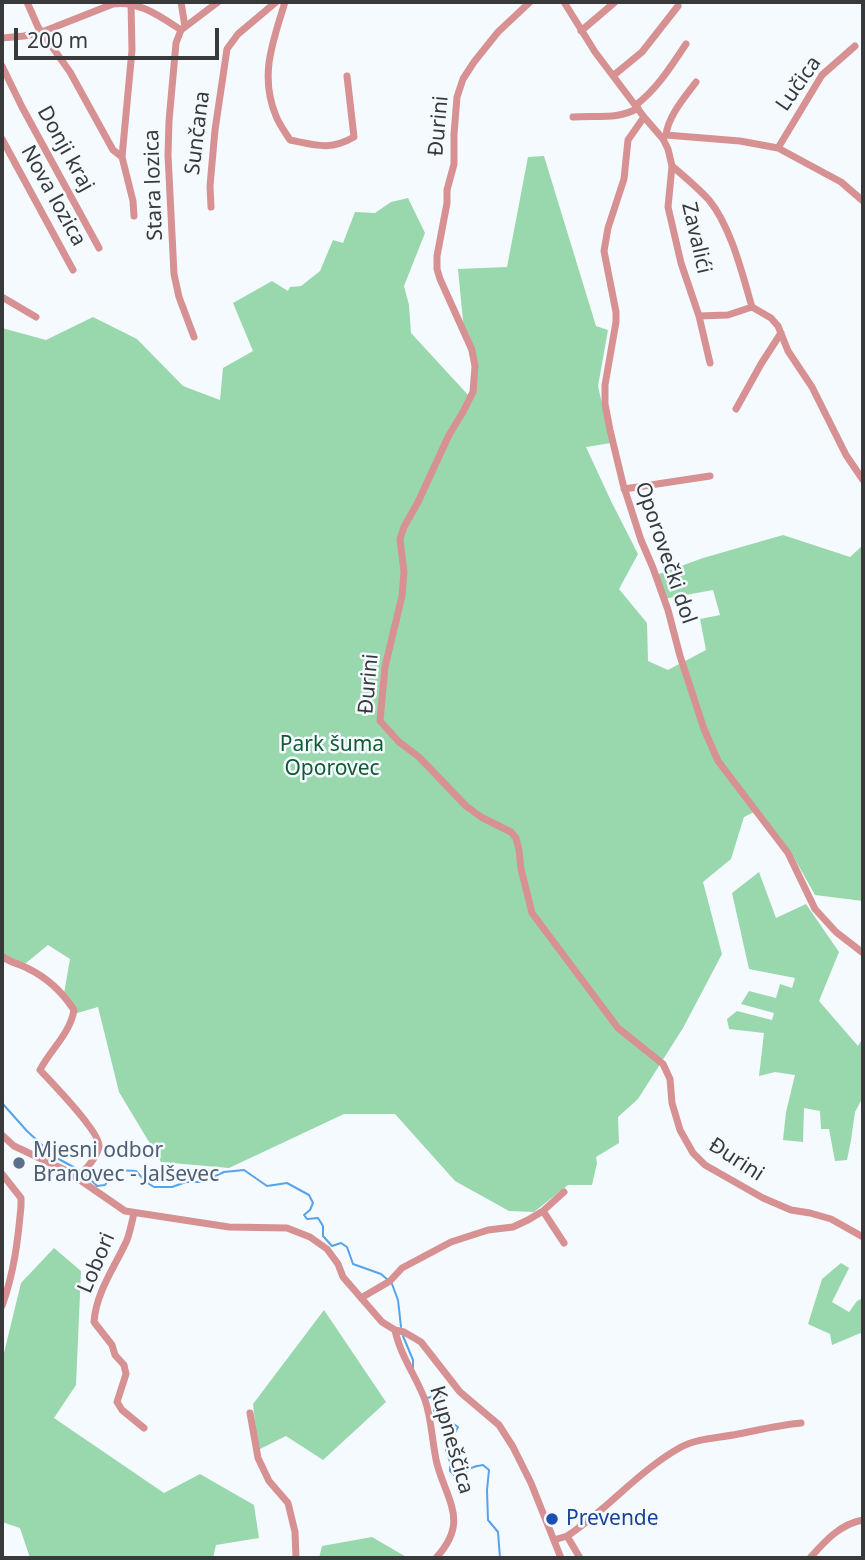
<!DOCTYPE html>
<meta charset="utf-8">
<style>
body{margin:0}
#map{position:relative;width:865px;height:1560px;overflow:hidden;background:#f5faff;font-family:"Noto Sans",sans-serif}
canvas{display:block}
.frame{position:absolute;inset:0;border:4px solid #37393b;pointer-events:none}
.scale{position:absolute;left:14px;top:28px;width:205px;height:32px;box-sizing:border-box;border:4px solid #37393b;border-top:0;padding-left:9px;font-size:21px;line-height:24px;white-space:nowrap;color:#37393b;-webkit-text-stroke:5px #f5faff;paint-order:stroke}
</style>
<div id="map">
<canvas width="865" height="1560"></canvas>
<div class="frame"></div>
<div class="scale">200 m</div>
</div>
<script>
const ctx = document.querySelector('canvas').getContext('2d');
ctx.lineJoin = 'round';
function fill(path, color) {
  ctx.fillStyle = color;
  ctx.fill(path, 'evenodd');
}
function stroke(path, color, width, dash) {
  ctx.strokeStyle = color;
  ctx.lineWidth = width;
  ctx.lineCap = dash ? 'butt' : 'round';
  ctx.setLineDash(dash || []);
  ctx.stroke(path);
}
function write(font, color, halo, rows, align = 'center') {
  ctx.font = font + ' "Noto Sans",sans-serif';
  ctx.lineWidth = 5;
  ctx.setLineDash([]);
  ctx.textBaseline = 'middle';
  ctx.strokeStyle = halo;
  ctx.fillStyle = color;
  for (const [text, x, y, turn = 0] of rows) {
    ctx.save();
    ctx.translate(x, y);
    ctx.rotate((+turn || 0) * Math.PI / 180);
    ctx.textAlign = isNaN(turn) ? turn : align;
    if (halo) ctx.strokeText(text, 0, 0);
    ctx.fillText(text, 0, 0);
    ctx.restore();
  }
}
fill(new Path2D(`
 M544,156l52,170 12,4 -10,56 13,57 -25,4 25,54 27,53 -19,35 28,34 1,38 20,9 38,-20 -6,-31 20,-4 -7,-25 -49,9 -8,-24 47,-17 80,-23 67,22 13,-12v356l-48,-6 -23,-41 -34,-44 -14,7 -13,42 -28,23 19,72 -39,74 -45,71 -20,18 1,26 -23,14 1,6 -5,22h-24l-34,27 -25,-1 -54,-30 -60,-67h-51l-115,54 -68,-6 -42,-70 -21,-85 -24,7 -11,-15 7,-40 -22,-14 -22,18 -24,-6v-629l44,12 47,-23 44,22 46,47 37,14 3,-32 30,-17 -20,-48 39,-22 16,10 2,-4 11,-1 19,-15 13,-31 10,3 12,-31 20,1 16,-11 17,-4 17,35 -21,53 5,19 2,28 58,63 4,-25 -9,-40 -6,-62 49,-2 21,-110z
 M759,872l17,46 30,-14 33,48 -20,49 39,45 5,-8v59l-8,15 -4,28 -4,20 -12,1 -6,-32h-8l-1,-18 -16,-3 -1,34 -20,-2 3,-28 9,-37 -20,-3 -16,4 5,-43 -35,-4 -2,-10 10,-8 35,9 2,-7 -33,-9 8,-13 27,7 4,-14 12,4 3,-10 -46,-9 -17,-76z
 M54,1248l27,23 -5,114 -22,33 110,75 36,-19 54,31 5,33 -43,7 -3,13h-183l-10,-30 -18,-6v-161l19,-78z
 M841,1263l8,5 -17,34 17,10 8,-11 6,-3v34l-31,13 -2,-11 -22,-10 14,-45z
 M324,1310l62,92 -63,58 -37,-24 -28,14 -5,-46z
 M372,1537l36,21h-89l3,-12z`), '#99d8ad');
stroke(new Path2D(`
 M861,2l2,1
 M2,1103l25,28 28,26 24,13
 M87,1176l10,10 8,-1 11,-15 20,1 10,11 8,5h18l14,-5h16l22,-10 20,-2 23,16 20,-3 22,12 4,8 -3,7 -6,5 3,4 11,-1 5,8v10l9,10 9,-3 6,4 6,17 28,10 7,6
 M392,1284l6,16 3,27
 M403,1336l10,24v8
 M427,1398l8,-2 4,-4 3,2 -8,13v4c8,6 16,10 24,16l-12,23 4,12v9l5,5 7,-1c5,-7 12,-9 21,-10l6,5 -2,20 1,30 10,12 2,26`), '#56a3ea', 2);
stroke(new Path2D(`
 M27,2l11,25 32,45 43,78 9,7
 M181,2l4,25
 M285,2c-12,40 -26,73 -9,114 3,8 9,16 14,24 25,5 40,11 64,-3l-7,-61
 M530,2l-32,30 -24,30 -11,17 -6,18 -3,37v30l-7,26v13l-10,53v13l3,10 32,71 3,16 -2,26 -10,20 -14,23 -31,67 -14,25 -4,12 4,33 -2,24 -17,71 -5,54 19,21 20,15 47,49 15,11 30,15 5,6 3,12 2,19 11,44 86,115 45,36 7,15 2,24 8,27 13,23 12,12 58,33 28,12 19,3 21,6 32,18
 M564,2l31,50 49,65 19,22 5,10 4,17 -4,41 13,56 18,53 29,-1 24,-8
 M131,3l1,47 -10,107 11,44 1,15
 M181,30l-5,13 -7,78 -1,34 6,119 5,23 15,40
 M581,31l34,-29
 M2,38l22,-2 18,-4 71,-28c25,-4 48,13 68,26l37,-28
 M2,66l20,41 77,141
 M614,75l28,-23 36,-46
 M636,105c22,-17 35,-39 50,-61
 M573,117c22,-2 46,3 65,-9
 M644,117l-16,23 -4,39 -16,49 -4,23 12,61v10l-11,63v19l5,26 13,54 18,56 12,28 15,42 12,46 24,73 14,32 70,92 27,56 21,23 27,21
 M666,135c2,-19 19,-38 30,-53
 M2,139l71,131
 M663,139l3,-4 74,6 38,7 63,34 22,19
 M778,148l44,-73 33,-29
 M672,166c13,11 26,22 37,34 22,27 33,73 43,107l19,11 7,8 10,25 24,36 34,68 17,25
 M211,207l-1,-21 5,-56 12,-81 11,-15 38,-32
 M2,297l34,20
 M699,316l11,47
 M736,409l25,-45 20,-31
 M624,489l86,-13
 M2,956c8,7 16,7 25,12 19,9 36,25 47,42 -4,24 -24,40 -34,60 11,12 62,64 59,77 -3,12 -14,23 -22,31
 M2,1135l12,11 53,25 58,40 104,16 58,1 23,9 17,12 11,15 5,13 39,45 13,8 9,2 17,10 39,50 39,33 14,22 18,36 30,75
 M2,1174l19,24v8c-3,34 -7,67 -19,100
 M543,1211l21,32
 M134,1213c-2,9 -4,19 -7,27 -12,27 -31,52 -33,82l18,23 3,10 9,10 2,9 -9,28 5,8 22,18
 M361,1298l29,-17 12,-13 49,-26 37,-12 25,-3 15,-7 15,-9 21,-19
 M395,1330c5,25 21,46 30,70 7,20 7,43 12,64 11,39 32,58 -1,94
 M250,1413l8,45 11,23 19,22 7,29 1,26
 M567,1536c40,-26 71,-65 114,-89 17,-9 38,-9 57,-13 21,-4 41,-9 63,-11
 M554,1540l13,-4 13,22
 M810,1558c15,-17 30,-34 53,-38`), '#d79192', 7);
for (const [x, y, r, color] of [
 [19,1163,7,"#5c6f8a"],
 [552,1519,7,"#1a4fb4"]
]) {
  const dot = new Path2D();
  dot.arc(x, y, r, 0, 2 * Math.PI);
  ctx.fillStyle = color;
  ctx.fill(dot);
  stroke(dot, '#f5faff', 2.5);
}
write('21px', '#37393b', '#f5faff', [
 ["Lučica",799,84,-55],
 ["Đurini",439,126,-85],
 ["Sunčana",198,133,-83],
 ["Donji kraj",65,149,61],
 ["Stara lozica",154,185,-92],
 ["Nova lozica",53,196,61],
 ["Zavalići",696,238,77],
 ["Oporovečki dol",665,553,71],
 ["Đurini",369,684,-85],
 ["Đurini",736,1160,33],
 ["Lobori",97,1263,-67],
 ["Kupneščica",451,1440,74]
]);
write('21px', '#115a33', '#f5faff', [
 ["Park šuma",332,745],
 ["Oporovec",332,769]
]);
write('21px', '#4e5e75', '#f5faff', [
 ["Mjesni odbor",33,1151],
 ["Branovec - Jalševec",33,1175]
], 'left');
write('21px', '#164399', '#f5faff', [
 ["Prevende",566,1519]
], 'left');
</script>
